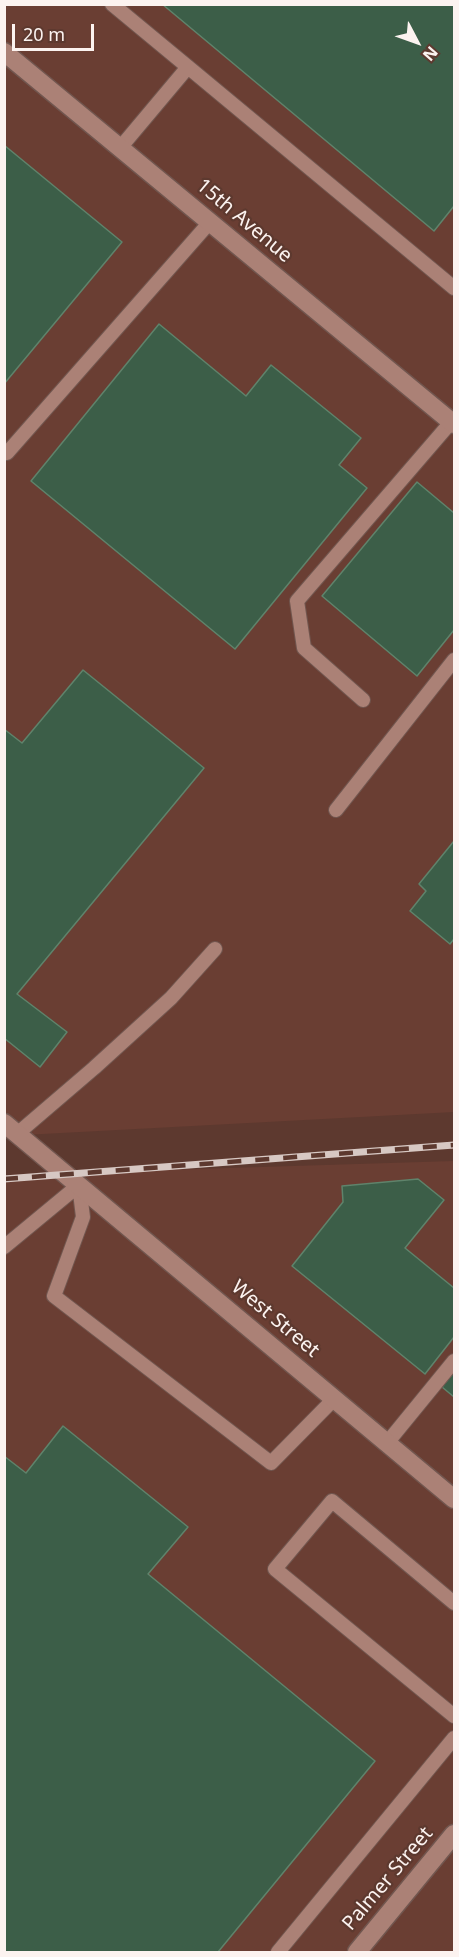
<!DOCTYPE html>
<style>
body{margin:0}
#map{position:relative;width:459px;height:1957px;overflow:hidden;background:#5d392f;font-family:"Noto Sans",sans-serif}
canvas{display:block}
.frame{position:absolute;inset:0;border:6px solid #fcf3f0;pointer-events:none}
.north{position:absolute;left:387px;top:12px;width:60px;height:60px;-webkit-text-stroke:4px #5d392f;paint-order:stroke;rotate:131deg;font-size:16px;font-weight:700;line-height:24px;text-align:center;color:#fcf3f0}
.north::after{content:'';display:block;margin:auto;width:21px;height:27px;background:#fcf3f0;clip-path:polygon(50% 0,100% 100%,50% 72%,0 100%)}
.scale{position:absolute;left:12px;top:24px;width:82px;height:27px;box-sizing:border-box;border:3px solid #fcf3f0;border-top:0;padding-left:8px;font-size:18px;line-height:21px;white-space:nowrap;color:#fcf3f0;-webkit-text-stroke:4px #5d392f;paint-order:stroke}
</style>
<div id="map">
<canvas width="459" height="1957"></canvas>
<div class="frame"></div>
<div class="north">N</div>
<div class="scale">20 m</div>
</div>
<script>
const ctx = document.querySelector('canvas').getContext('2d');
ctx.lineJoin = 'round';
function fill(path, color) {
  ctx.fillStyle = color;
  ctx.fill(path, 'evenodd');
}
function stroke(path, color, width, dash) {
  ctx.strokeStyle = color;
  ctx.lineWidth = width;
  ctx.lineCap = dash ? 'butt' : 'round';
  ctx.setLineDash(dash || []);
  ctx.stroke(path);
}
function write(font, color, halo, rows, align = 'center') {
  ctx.font = font + ' "Noto Sans",sans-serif';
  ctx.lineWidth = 4.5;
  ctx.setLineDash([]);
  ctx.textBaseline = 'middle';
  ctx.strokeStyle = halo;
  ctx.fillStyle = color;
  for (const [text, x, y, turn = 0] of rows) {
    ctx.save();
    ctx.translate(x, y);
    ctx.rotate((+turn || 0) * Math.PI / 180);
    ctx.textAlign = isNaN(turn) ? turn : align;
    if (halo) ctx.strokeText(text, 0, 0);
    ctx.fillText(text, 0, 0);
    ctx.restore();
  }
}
fill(new Path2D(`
 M5,5h449v1107l-449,24z
 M454,1161v791h-449l-1,-777z`), '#6a3e33');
const building = new Path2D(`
 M162,4h292v202l-20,25z
 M4,145l118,97 -118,142z
 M159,324l87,72 25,-31 90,73 -22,27 28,23 -132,161 -204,-168z
 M417,482l37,31v117l-37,46 -95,-80z
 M83,670l121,98 -187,226 50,38 -27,35 -36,-29v-309l18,14z
 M454,841v98l-4,5 -40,-33 16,-20 -7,-7z
 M418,1179l26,21 -39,48 49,40v49l-29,37 -133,-108 51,-64 -1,-16z
 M454,1372v25l-12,-10z
 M63,1426l125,101 -40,47 227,187 -157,191h-214v-496l22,17z`);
fill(building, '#3c5e48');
stroke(building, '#5f836b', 1.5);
const lane = new Path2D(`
 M112,4l76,63 -68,81
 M188,67l266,221
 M4,452l3,1 203,-231
 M363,700l-59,-52 -7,-47 155,-180
 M336,810l118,-150
 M17,1134l77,-66 77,-70 44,-49
 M79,1185l4,32 -29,79 217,167 64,-65
 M4,1247l75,-62
 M387,1443l67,-82
 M454,1603l-122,-102 -57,68 179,147
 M278,1952l176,-214`);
const street = new Path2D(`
 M4,52l450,372
 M4,1123l450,376
 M357,1952l97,-118`);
stroke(lane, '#71564f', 16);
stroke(street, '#71564f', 21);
stroke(lane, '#ab8176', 14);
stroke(street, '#ab8176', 18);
const rail = new Path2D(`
 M4,1179l450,-34`);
stroke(rail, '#d7c8c3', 7);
stroke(rail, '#5d392f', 4.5, [14]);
write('20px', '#fcf3f0', '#5d392f', [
 ["15th Avenue",244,221,40],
 ["West Street",275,1319,40],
 ["Palmer Street",388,1879,-50]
]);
</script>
